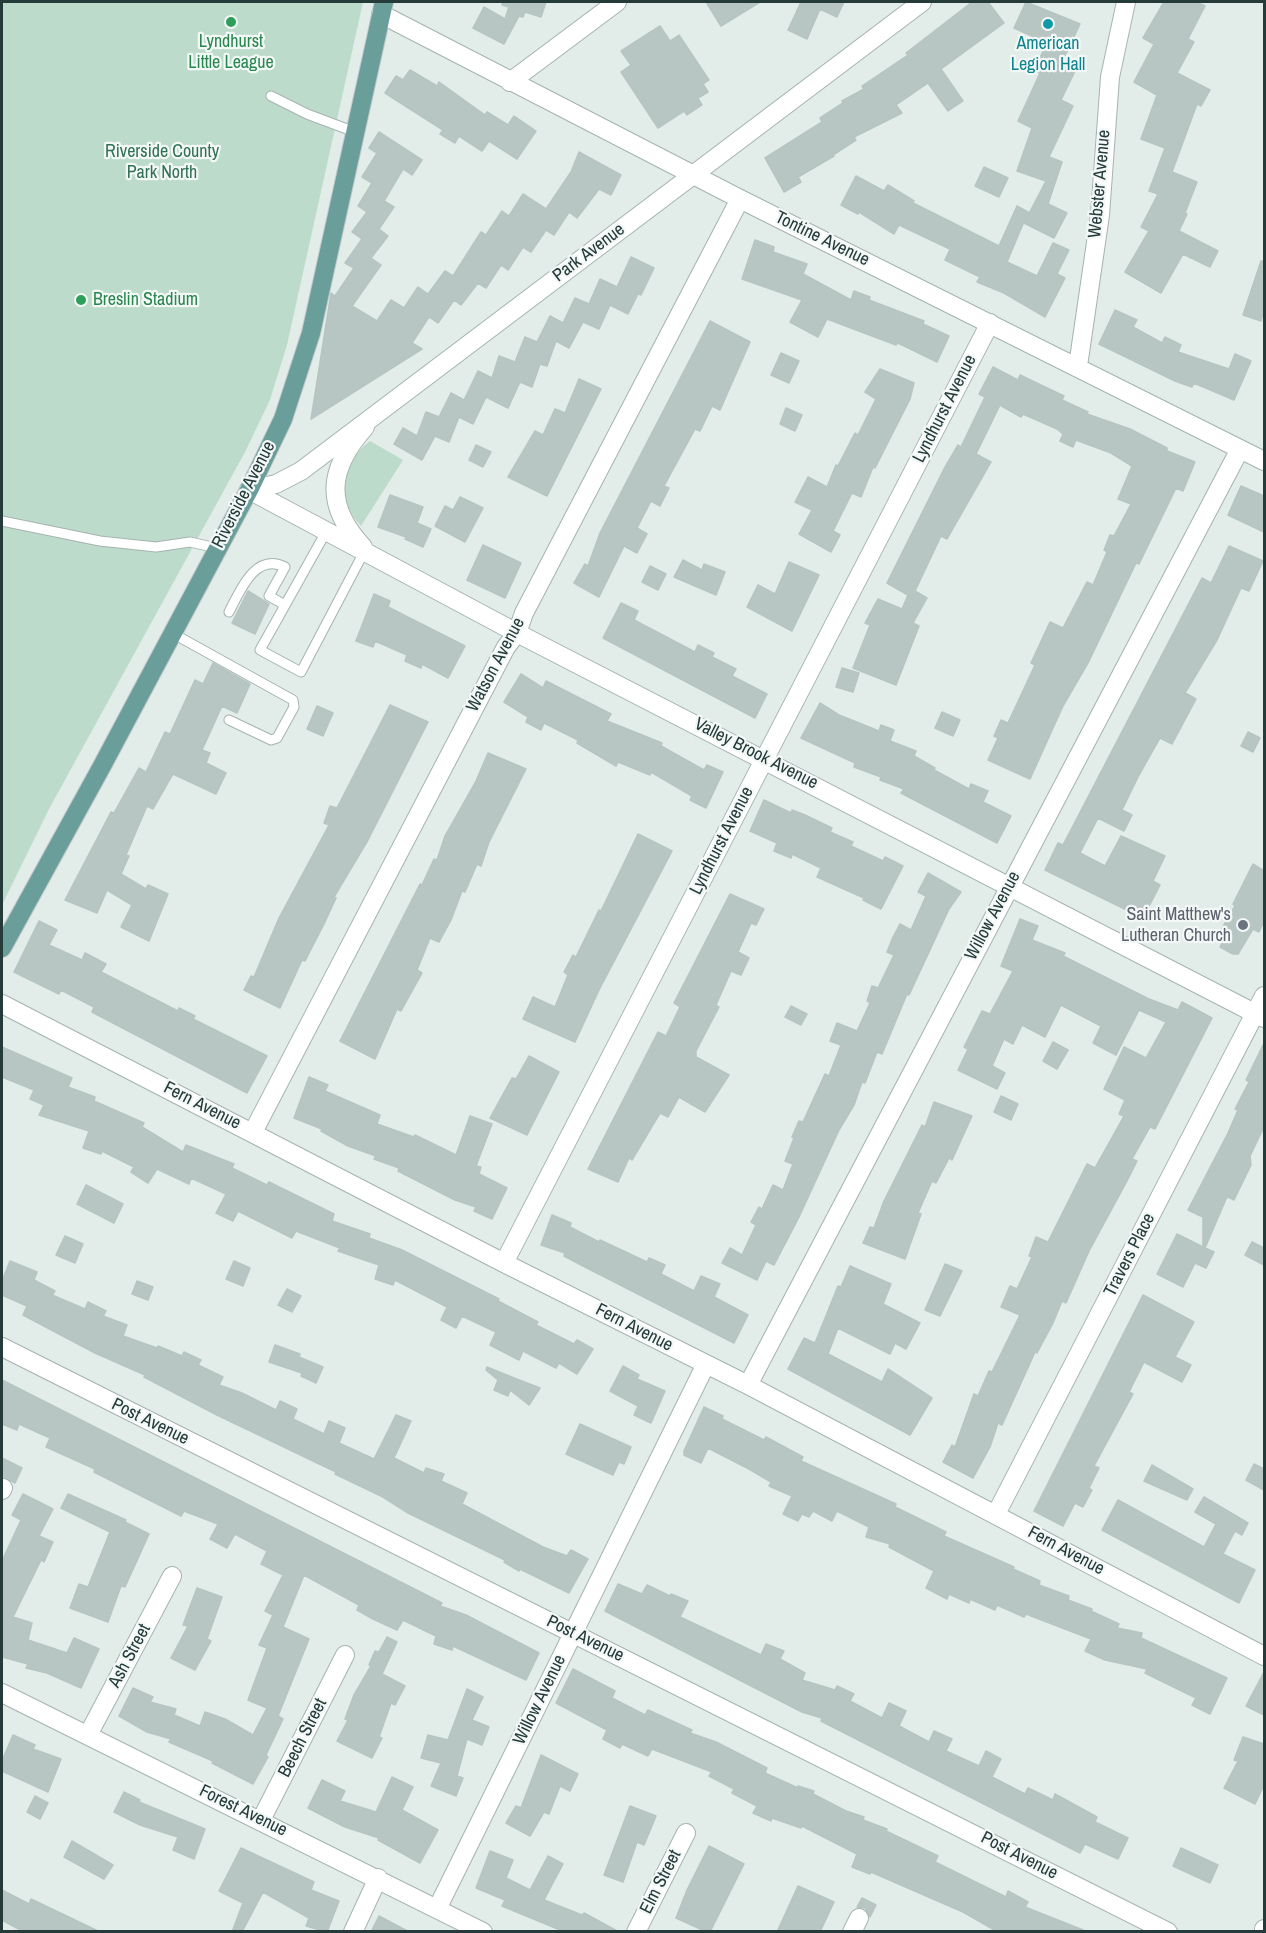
<!DOCTYPE html>
<style>
body{margin:0}
#map{position:relative;width:1266px;height:1933px;overflow:hidden;background:#e2ece9;font-family:"Archivo Narrow",sans-serif}
canvas{display:block}
.frame{position:absolute;inset:0;border:3px solid #243b3a;pointer-events:none}
</style>
<div id="map">
<canvas width="1266" height="1933"></canvas>
<div class="frame"></div>
</div>
<script>
const ctx = document.querySelector('canvas').getContext('2d');
ctx.lineJoin = 'round';
function fill(path, color) {
  ctx.fillStyle = color;
  ctx.fill(path, 'evenodd');
}
function stroke(path, color, width, dash) {
  ctx.strokeStyle = color;
  ctx.lineWidth = width;
  ctx.lineCap = dash ? 'butt' : 'round';
  ctx.setLineDash(dash || []);
  ctx.stroke(path);
}
function write(font, color, halo, rows, align = 'center') {
  ctx.font = font + ' "Archivo Narrow",sans-serif';
  ctx.lineWidth = 4.5;
  ctx.setLineDash([]);
  ctx.textBaseline = 'middle';
  ctx.strokeStyle = halo;
  ctx.fillStyle = color;
  for (const [text, x, y, turn = 0] of rows) {
    ctx.save();
    ctx.translate(x, y);
    ctx.rotate((+turn || 0) * Math.PI / 180);
    ctx.textAlign = isNaN(turn) ? turn : align;
    if (halo) ctx.strokeText(text, 0, 0);
    ctx.fillText(text, 0, 0);
    ctx.restore();
  }
}
fill(new Path2D(`
 M2,2h361l-76,343 -17,55 -25,52 -196,357 -47,96z
 M370,441l33,19 -42,66c-26,-27 -20,-63 9,-85z`), '#bddbcb');
const building = new Path2D(`
 M503,2h43l-5,15 -16,-5 -2,5 -4,-1 -15,28 -31,-16 11,-21 21,12 4,-12 -7,-2z
 M706,2h54l-39,24z
 M801,2h43l-7,15 -17,-8 -13,30 -19,-9z
 M972,2h16l16,21 -63,46 22,32 -15,10 -20,-28 -32,22 6,8 -48,24 2,3 -23,15 1,1 -36,21 3,5 -17,10 -19,-34 57,-36 -2,-4 23,-15 -1,-2 22,-12 -2,-3 46,-31 -2,-2z
 M1026,2l54,22 -17,36 14,7 -16,33 12,6 -24,51 13,5 -14,42 19,9 -13,25 -30,-15 22,-42 -29,-10 15,-43 -14,-7 22,-48 -6,-3 13,-27 -33,-15z
 M1164,2h32l9,4 -17,33 6,3 -17,31 33,17 -9,16 -4,-2 -25,68 25,10 -12,31 2,1 -8,17 39,20 -8,16 -27,-13 -22,39 -36,-21 24,-41 -8,-4 17,-33 -9,-3 16,-43 -24,-9 16,-44 -23,-13 20,-38 -11,-6z
 M660,26l10,15 9,-6 30,45 -6,4 5,8 -10,6 4,7 -15,10 -3,-4 -26,17 -37,-56 10,-7 -10,-14z
 M410,70l27,16 2,-4 46,33 2,-3 21,13 6,-9 22,15 -19,28 -28,-18 -7,10 -23,-15 -4,7 -15,-9 3,-4 -58,-37 11,-17 7,4z
 M379,132l43,28 -10,15 -9,-6 -19,32 10,6 -15,22 9,7 -17,22 10,7 -29,41 25,15 14,-21 13,8 14,-21 10,7 17,-23 8,5 28,-44 5,3 16,-24 7,5 14,-22 23,15 25,-37 8,-20 42,23 -10,20 -12,-6 -22,29 -8,-6 -15,23 -8,-5 -15,22 -8,-5 -15,23 -7,-5 -15,23 -8,-5 -17,22 -7,-5 -16,23 -9,-6 -17,26 10,6 -111,70 20,-126 4,3 19,-28 -9,-5 17,-24 -10,-7 15,-20 -9,-6 14,-23 -10,-6 15,-24 -8,-5z
 M984,167l24,11 -9,19 -24,-11z
 M856,176l28,15 4,-6 26,16 -1,2 86,43 18,-40 11,6 -21,50 30,14 16,-33 16,7 -12,24 8,4 -20,39 -41,-24 -27,-11 3,-5 -35,-17 5,-11 -51,-24 -5,9 -35,-22 -1,2 -17,-9z
 M755,240l19,7 -1,5 34,12 -4,10 48,26 3,-9 16,6 -1,3 55,21 -1,3 26,12 -12,26 -39,-19 -2,2 -69,-26 -9,18 -28,-15 12,-22 -60,-21z
 M631,257l23,11 -13,27 -3,-1 -10,20 -18,-9 -11,24 -16,-7 -14,26 -13,-7 -9,25 -7,-2 -8,23 -12,-5 -12,26 -22,-11 -13,27 -14,-7 -10,25 -14,-6 -13,24 -28,-16 9,-16 14,8 9,-24 13,5 12,-24 13,7 14,-29 14,7 7,-22 16,6 10,-25 12,5 13,-26 13,7 12,-25 14,6 11,-25 17,8z
 M1261,261h3v49l-3,11 -18,-6z
 M1115,310l22,10 -4,7 29,16 3,-6 16,8 -3,7 51,17 6,-15 16,7 -17,39 -40,-17 -2,4 -17,-6 -76,-37z
 M710,321l40,21 -30,68 -8,-4 -12,25 -5,-2 -31,57 5,2 -9,18 -9,-5 -14,27 10,6 -10,19 -13,-7 -25,51 -25,-14 11,-19 3,2 12,-33z
 M781,353l18,8 -10,22 -18,-8z
 M993,367l25,13 2,-5 25,12 19,9 -2,4 26,12 -1,2 43,15 37,19v3l28,11 -12,29 -7,-3 -37,76 -3,-1 -47,98 -26,45 -33,73 -42,-19 10,-22 -4,-2 7,-16 7,3 27,-58 -4,-2 19,-41 13,6 24,-46 6,3 14,-33 -3,-2 6,-15 4,1 17,-32 -13,-5 14,-33 -21,-13 -35,-13 -3,7 -13,-6 3,-7 -6,-5 -34,-15 -2,3 -21,-12 -24,49 15,8 -44,77 -6,-3 -26,55 12,7 -14,25 6,3 -23,59 -43,-17 17,-43 -5,-2 13,-24 24,10 6,-14 -21,-12 57,-114 14,-24 3,2 24,-50 -6,-3z
 M880,369l34,14 -4,16 -35,69 -2,-1 -12,30 -9,-4 -19,38 7,4 -9,17 -32,-18 13,-24 -17,-8 13,-25 19,10 9,-22 2,1 17,-33 3,2 18,-36 -11,-7z
 M579,379l22,10 -54,107 -39,-19 27,-46 8,4 12,-26 10,4z
 M786,408l16,7 -7,16 -15,-7z
 M476,445l15,7 -8,15 -14,-7z
 M1241,486l23,10v36l-36,-17z
 M390,495l33,12 -6,16 14,6 -8,18 -18,-8 1,-2 -28,-10z
 M460,497l23,11 -18,34 -30,-16 10,-20 8,4z
 M483,545l38,18 -16,35 -38,-18z
 M1229,546l34,15 -14,30 -8,-3 -24,52 -32,53 11,6 -24,45 -12,-6 -22,39 -16,33 10,5 -8,16 -26,-13 -18,35 25,13 16,-30 44,20 -12,25 7,4 -17,33 -98,-48 13,-27 5,2 139,-267 9,5z
 M683,560l19,10 2,-6 21,8 -9,23 -42,-18z
 M789,562l30,13 -27,56 -45,-24 11,-22 17,9z
 M650,566l16,8 -8,16 -16,-8z
 M248,591l21,13 -14,30 -23,-11z
 M374,594l16,7 -2,6 77,39 -17,32 -26,-14 -1,4 -16,-7 2,-6 -32,-14 -2,6 -17,-6z
 M621,603l17,8 -4,9 61,32 3,-7 16,8 -2,4 24,12 -4,7 35,18 -12,24 -152,-80z
 M213,663l37,21 -13,29 -15,-7 -20,44 8,3 -4,10 20,10 -10,21 -43,-20 -20,35 -6,-3 -21,49 3,1 -8,18 25,15 2,-4 20,9 -19,47 -28,-14 11,-22 -25,-15 -10,23 -32,-13 46,-88 3,1 25,-45 7,4 19,-40 5,2 25,-54 8,4z
 M842,668l17,5 -6,19 -17,-5z
 M521,674l22,14 3,-7 65,33 -4,7 55,22 -1,3 43,24 3,-5 16,7 -17,36 -16,-8 2,-4 -41,-24 -1,3 -32,-13 -2,4 -39,-23 1,-3 -34,-17 -3,7 -15,-8 2,-5 -24,-15z
 M820,703l19,12 40,16 2,-6 13,5 -4,11 26,10 -2,5 21,12 -1,2 35,19 2,-5 17,7 -5,11 28,14 -14,27 -96,-50 3,-4 -24,-9 1,-3 -27,-10 1,-4 -54,-25z
 M390,705l38,17 -60,118 -34,57 2,1 -12,26 -19,37 -3,-1 -22,48 -36,-18 7,-14 3,1 25,-59 50,-93 -5,-2 6,-17 7,2z
 M317,706l16,7 -10,23 -16,-7z
 M942,712l18,8 -7,16 -18,-8z
 M1248,732l12,6 -7,14 -12,-6z
 M488,753l38,16 -37,73 -8,24 -4,-2 -12,28 -3,-1 -11,29 -12,22 -9,-4 -13,32 5,3 -21,38 -4,-2 -22,50 -35,-18 80,-157 2,1 12,-26 3,1 8,-24 31,-55z
 M764,800l27,13 1,-3 13,5 27,13 -2,4 23,10 -2,4 32,15 2,-4 18,9 -22,43 -18,-9 1,-2 -47,-21 4,-9 -29,-14 -1,4 -17,-7 3,-8 -27,-12z
 M638,834l34,17 -73,139 -24,52 -52,-23 10,-22 22,10 13,-32 -4,-3 9,-17 3,2 23,-47 2,1z
 M1253,864l11,7v50l-5,11 -6,-3 -15,25h-5l-13,-7 5,-9 -7,-3 17,-29 -2,-2z
 M928,873l33,19 -12,17 -40,86 -2,-1 -25,60 -5,-2 -12,31 -3,-1 -8,23 -15,25 -40,87 -25,48 -8,-4 -9,19 -35,-17 8,-15 12,7 14,-30 -5,-3 8,-15 3,2 11,-24 10,5 10,-26 -8,-3 9,-23 -2,-1 7,-16 4,1 22,-48 4,2 12,-31 -11,-4 7,-18 20,8 13,-28 -3,-2 5,-15 6,2 16,-33 -7,-3 6,-15 7,-13 11,6 15,-34 -8,-4z
 M730,894l34,15 -8,16 -5,-2 -13,29 11,6 -8,17 -10,-4 -15,34 3,2 -23,44v6l33,18 -24,37 -26,-15 -11,20 -8,-4 -28,47 -3,-2 -11,24 -30,-13 70,-137 8,4 14,-29 -6,-4z
 M1020,919l18,7 -6,14 33,13 -2,3 86,43 29,11 4,-8 30,16 -57,111 -5,-2 -18,32 5,2 -10,20 -38,70 -23,52 -4,-2 -9,22 -16,30 -2,-1 -33,73 -4,-2 -8,24 -17,31 -30,-16 9,-17 3,2 19,-53 4,2 11,-25 3,1 28,-57 -19,-8 9,-21 7,3 15,-32 -3,-1 7,-19 12,5 39,-78 8,4 29,-52 -5,-2 6,-14 -21,-11 20,-42 22,11 20,-36 -27,-12 -23,45 -23,-12 8,-17 -40,-21 -16,32 -23,-12 -9,19 -9,-5 -12,27 13,7 -8,16 -39,-19 10,-21 -4,-2 18,-36 8,3 23,-43 -12,-5z
 M39,921l18,9 -8,15 33,15 3,-7 21,11 -5,8 77,39 1,-3 16,8 -2,3 74,37 -20,37 -155,-81 2,-5 -33,-17 -2,4 -45,-22z
 M791,1006l16,8 -6,11 -16,-8z
 M1053,1042l15,8 -11,19 -14,-8z
 M1264,1043v84l-14,29 1,9 -17,35 -6,-3 -2,2 -21,49 9,4 -8,16 -11,-5 -12,24 -26,-13 20,-40 26,13v-30l-15,-7 40,-77 10,-23 -3,-1 14,-27 -3,-2z
 M2,1047l70,31 -4,9 27,10 -1,4 50,22 -2,4 41,25 3,-7 48,19 -2,4 35,17 2,-3 65,32 -2,7 38,13 -1,4 33,12 97,49 -1,2 40,21 -2,3 38,19 3,-4 16,9 -16,25 -18,-11 -3,5 -33,-17 -4,9 -29,-15 6,-13 -34,-16 -6,12 -15,-8 6,-13 -52,-27 -2,5 -18,-6 4,-14 -41,-14 2,-3 -44,-17 -4,7 -54,-27 -5,10 -17,-8 10,-19 -35,-16 -2,6 -32,-15 -9,14 -17,-11 3,-5 -32,-16 -1,3 -18,-6 6,-17 -50,-16 5,-10 -14,-6 4,-9 -32,-13z
 M529,1056l30,16 -32,63 -37,-17 22,-40 4,1z
 M309,1077l19,8 -3,6 55,24 -3,9 37,13 1,-2 41,20 14,-39 22,8 -16,42 5,1 -2,7 28,14 -15,31 -18,-8 2,-4 -21,-7 -57,-29 1,-3 -25,-9 2,-3 -28,-10 -27,-15 1,-2 -28,-11z
 M1001,1096l17,8 -7,16 -17,-8z
 M934,1102l38,14 -20,44 -3,-2 -13,25 -4,-2 -14,32 3,1 -16,45 -42,-16 7,-16 4,1 10,-27 38,-76 3,2z
 M86,1185l37,19 -9,19 -37,-19z
 M552,1215l19,8 -1,4 29,15 1,-2 47,22 2,-4 16,7 -4,9 33,17 7,-15 19,8 -6,13 34,18 -14,28 -147,-75 -23,-12 1,-3 -24,-8z
 M65,1236l18,8 -8,19 -19,-8z
 M1252,1242l12,6v17l-19,-10z
 M10,1261l27,11 -3,8 21,11 -3,4 33,14 3,-7 18,9 -3,5 24,9 -4,11 34,12 1,-2 24,10 2,-4 17,8 -3,5 25,12 -4,8 23,8 34,17 4,-9 17,8 -4,10 31,15 5,-13 16,7 -6,15 35,16 22,-44 15,6 -17,37 30,15 2,-5 18,6 -3,7 26,12 -5,11 81,43 24,9 4,-6 17,9 -19,34 -49,-24 -1,2 -15,-9 1,-2 -97,-47 -25,-16 -48,-23 1,-2 -119,-57 -73,-38 1,-2 -50,-22 -72,-38 4,-9 -25,-11v-14z
 M234,1261l16,7 -7,18 -17,-7z
 M945,1264l17,7 -22,45 -15,-6z
 M850,1266l41,18 -8,20 37,19 -14,26 -11,-6 -5,11 -52,-26 -10,26 54,28 6,-13 44,29 -22,37 -122,-66 16,-31 11,5 23,-57 3,1z
 M137,1281l16,6 -5,13 -16,-6z
 M287,1289l14,7 -9,16 -14,-7z
 M1143,1295l51,27 -19,35 16,8 -9,17 -38,-20 -15,30 4,2 -39,72 5,2 -10,20 3,2 -9,17 -8,-4 -12,23 -29,-15z
 M275,1345l25,9 -1,3 24,10 -7,16 -15,-7 1,-3 -33,-11z
 M623,1366l16,9 -2,4 28,12 -14,32 -17,-8 4,-9 -28,-15z
 M487,1367l27,11 26,10 -11,17 -19,-15 -2,6 -14,-6 4,-10 -12,-10z
 M2,1380l440,223 -2,3 26,9 73,38 -13,27 -73,-34 -1,4 -18,-6 2,-8 -33,-16 -6,10 -24,-11 -16,-9 2,-5 -55,-30 -21,52 26,12 -31,77 5,3 -17,36 2,2 -15,27 -41,-21 1,-2 -44,-19 2,-3 -24,-7 -28,-16 14,-28 20,9 -3,5 26,7 -2,6 26,11 5,-14 20,7 28,16 14,-27 -19,-8 19,-52 -8,-3 14,-30 -8,-4 18,-36 -22,-11 6,-13 -32,-17 -8,14 -17,-9 8,-15 -34,-13 -3,5 -87,-44 1,-3 -49,-22 4,-9 -31,-14 -2,6 -15,-6z
 M704,1407l19,9 -1,3 42,21 2,-3 37,20 -2,4 95,43 -1,3 51,25 -2,4 70,31 -1,2 27,12 -1,4 30,11 -1,4 24,9 -1,2 28,13 -2,4 25,5 -1,5 86,40 -17,36 -18,-9 4,-7 -51,-25 2,-4 -42,-9 -20,-9 6,-12 -65,-25 -2,3 -27,-12 -2,5 -25,-11 -1,4 -20,-9 -2,5 -21,-11 8,-17 -45,-24 1,-3 -24,-7 3,-10 -32,-16 -5,10 -19,-10 -4,6 -7,-3 -4,7 -15,-7 9,-18 -23,-10 2,-4 -22,-13 -41,-21 -7,15 -17,-8v-4z
 M580,1424l51,23 -7,17 -5,-2 -6,13 -47,-21z
 M2,1458l20,10 -7,15 -13,-7z
 M1254,1464l10,5v21l-18,-10z
 M1152,1465l41,24 -6,11 -43,-19z
 M23,1494l30,15 -14,27 14,6 -9,20 -3,-2 -28,57 19,6 -4,17 39,13 7,-15 25,11 -18,39 -34,-15 -21,-5 2,-4 -26,-7v-96l19,-41 -9,-5z
 M68,1494l58,26 -1,2 24,12 -24,53 -4,-1 -13,36 -38,-14 9,-24 9,3 22,-55 -49,-24z
 M1204,1497l44,26 -6,12 -7,-4 -12,23 32,16 -16,33 -137,-73 16,-30 86,47 12,-23 -21,-12z
 M618,1584l24,10 5,-9 23,11 1,-2 17,7 -8,16 81,38 5,-11 18,7 -4,8 25,14 -3,7 33,10 2,-4 17,8 -4,7 32,17 7,-15 17,8 -7,15 30,16 5,-11 18,8 -6,12 33,15 7,-15 15,8 -9,18 33,17 3,-6 25,12 2,-6 42,23 -2,5 33,16 -10,21 -33,-15 -5,9 -259,-132 1,-3 -20,-6 -197,-101z
 M197,1588l25,9 -15,42 4,2 -16,29 -24,-12 17,-32 -5,-1z
 M387,1637l10,5 -15,32 23,12 -10,19 -4,-2 -12,34 3,1 -10,20 -35,-17 11,-21 -3,-1 9,-24 17,-29 -2,-1 6,-14 4,1z
 M573,1669l42,22 -3,7 33,17 3,-5 44,20 -2,3 26,9 51,26 -2,5 33,15v-2l16,5 -1,3 33,17 18,6 -1,3 24,9 -1,2 52,25 -3,6 71,35 2,-6 20,11 -3,5 63,25h-90l-35,-20 -92,-40 -1,2 -18,-7 5,-13 -55,-28 -1,2 -29,-10 -1,3 -18,-8 4,-7 -25,-13 2,-4 -25,-13 3,-4 -60,-23 -4,7 -26,-12 -2,4 -17,-9 4,-9 -51,-27z
 M1264,1672v43l-18,-9z
 M467,1689l16,8 -11,23 17,7 -7,18 -15,-6 -10,37 6,2 -7,18 -25,-10 10,-23 -20,-5 7,-23 20,5z
 M13,1735l22,10 -2,4 28,10 -13,33 -46,-21v-10z
 M1243,1737l21,7v41l-9,19 -31,-16 14,-27 -4,-1z
 M541,1755l37,19 -8,17 -10,-5 -11,28 -5,-2 -14,24 -24,-13 10,-17 5,2z
 M392,1777l21,10 -11,23 36,20 -18,33 -42,-23 1,-2 -34,-11 -37,-19 14,-28 23,11 -5,10 36,11z
 M124,1792l16,8 -1,2 66,27 -11,30 -21,-9 5,-13 -38,-12 -26,-13z
 M35,1796l13,7 -8,16 -13,-7z
 M630,1806l26,10 -12,29 -7,-3 -14,40 -19,-7z
 M72,1841l41,24 -9,14 -40,-22z
 M709,1846l35,18 -34,68h-3l-31,-14 11,-28z
 M241,1848l73,34 -3,8 28,11 -12,31 -21,-6 3,-8 -46,-26 -21,40h-10l11,-29 -24,-12z
 M1181,1848l37,17 -8,18 -37,-17z
 M490,1851l23,9 -7,18 24,12 18,-34 15,8 -19,36 38,15 2,-2 35,19h-54l-63,-26 3,-6 -29,-12z
 M798,1886l36,16 -14,30h-43z
 M2,1890l27,14 2,-5 69,33h-76l-22,-12z
 M862,1898l14,7 -6,12 -5,-9 -8,-1z
 M379,1916l30,16h-38z`);
fill(building, '#b8c6c3');
stroke(building, '#b5c5c1', 1.5);
const service = new Path2D(`
 M271,96l36,18 48,18
 M2,521l98,20 56,6 34,-5 27,6
 M326,532l-66,118 41,22 63,-120
 M229,612c11,-21 26,-60 56,-45l-16,29 16,9
 M172,633l121,67 1,7 -17,31 -6,2 -42,-20`);
const minor = new Path2D(`
 M381,14l359,185 524,262
 M510,82l107,-80
 M1078,366l22,-151 10,-138 16,-75
 M249,490l268,143 747,385
 M363,547c-39,-42 -35,-78 2,-120
 M2,1004l502,259 244,122 516,271
 M253,1132l253,-485 11,-14 7,-20 216,-414
 M504,1263l486,-940
 M2,1347l1166,585
 M748,1385l492,-936
 M2,1490l1,-2
 M996,1514l268,-518
 M2,1693l481,239
 M88,1735l84,-159
 M261,1820l84,-165
 M438,1907l268,-543
 M353,1932l25,-54
 M636,1932l50,-99
 M852,1932l7,-14
 M1264,1932v-3`);
const tertiary = new Path2D(`
 M249,490l27,-6 25,-13 621,-469`);
const primary = new Path2D(`
 M2,948l100,-182 147,-276 34,-71 28,-86 73,-331`);
stroke(service, '#a5b3b1', 11);
stroke(minor, '#a5b3b1', 20);
stroke(tertiary, '#a5b3b1', 20);
stroke(primary, '#c2c8c8', 20);
stroke(service, '#fff', 9);
stroke(minor, '#fff', 18);
stroke(tertiary, '#fff', 18);
stroke(primary, '#6a9e9b', 18);
for (const [x, y, r, color] of [
 [231,22,6,"#2e9e5b"],
 [1048,24,6,"#0f9aa8"],
 [81,300,6,"#2e9e5b"],
 [1243,925,6,"#6b7280"]
]) {
  const dot = new Path2D();
  dot.arc(x, y, r, 0, 2 * Math.PI);
  ctx.fillStyle = color;
  ctx.fill(dot);
  stroke(dot, '#f3f8f7', 2);
}
write('18px', '#27864d', '#f3f8f7', [
 ["Lyndhurst",231,42],
 ["Little League",231,63],
 ["Breslin Stadium",93,300,"left"]
]);
write('18px', '#0d838f', '#f3f8f7', [
 ["American",1048,44],
 ["Legion Hall",1048,65]
]);
write('18px', '#307055', '#f3f8f7', [
 ["Riverside County",162,152],
 ["Park North",162,173]
]);
write('18px', '#243b3a', '#f3f8f7', [
 ["Webster Avenue",1100,184,-85],
 ["Tontine Avenue",822,239,26],
 ["Park Avenue",589,253,-37],
 ["Lyndhurst Avenue",945,409,-63],
 ["Riverside Avenue",244,495,-63],
 ["Watson Avenue",496,665,-62],
 ["Valley Brook Avenue",756,754,27],
 ["Lyndhurst Avenue",722,841,-63],
 ["Willow Avenue",993,916,-62],
 ["Fern Avenue",202,1106,27],
 ["Travers Place",1130,1255,-63],
 ["Fern Avenue",634,1328,27],
 ["Post Avenue",150,1422,26],
 ["Fern Avenue",1066,1551,28],
 ["Post Avenue",585,1639,26],
 ["Ash Street",130,1656,-62],
 ["Willow Avenue",540,1700,-64],
 ["Beech Street",303,1738,-63],
 ["Forest Avenue",243,1811,26],
 ["Post Avenue",1019,1856,27],
 ["Elm Street",661,1882,-63]
]);
write('18px', '#5b616d', '#f3f8f7', [
 ["Saint Matthew's",1231,915],
 ["Lutheran Church",1231,936]
], 'right');
</script>
